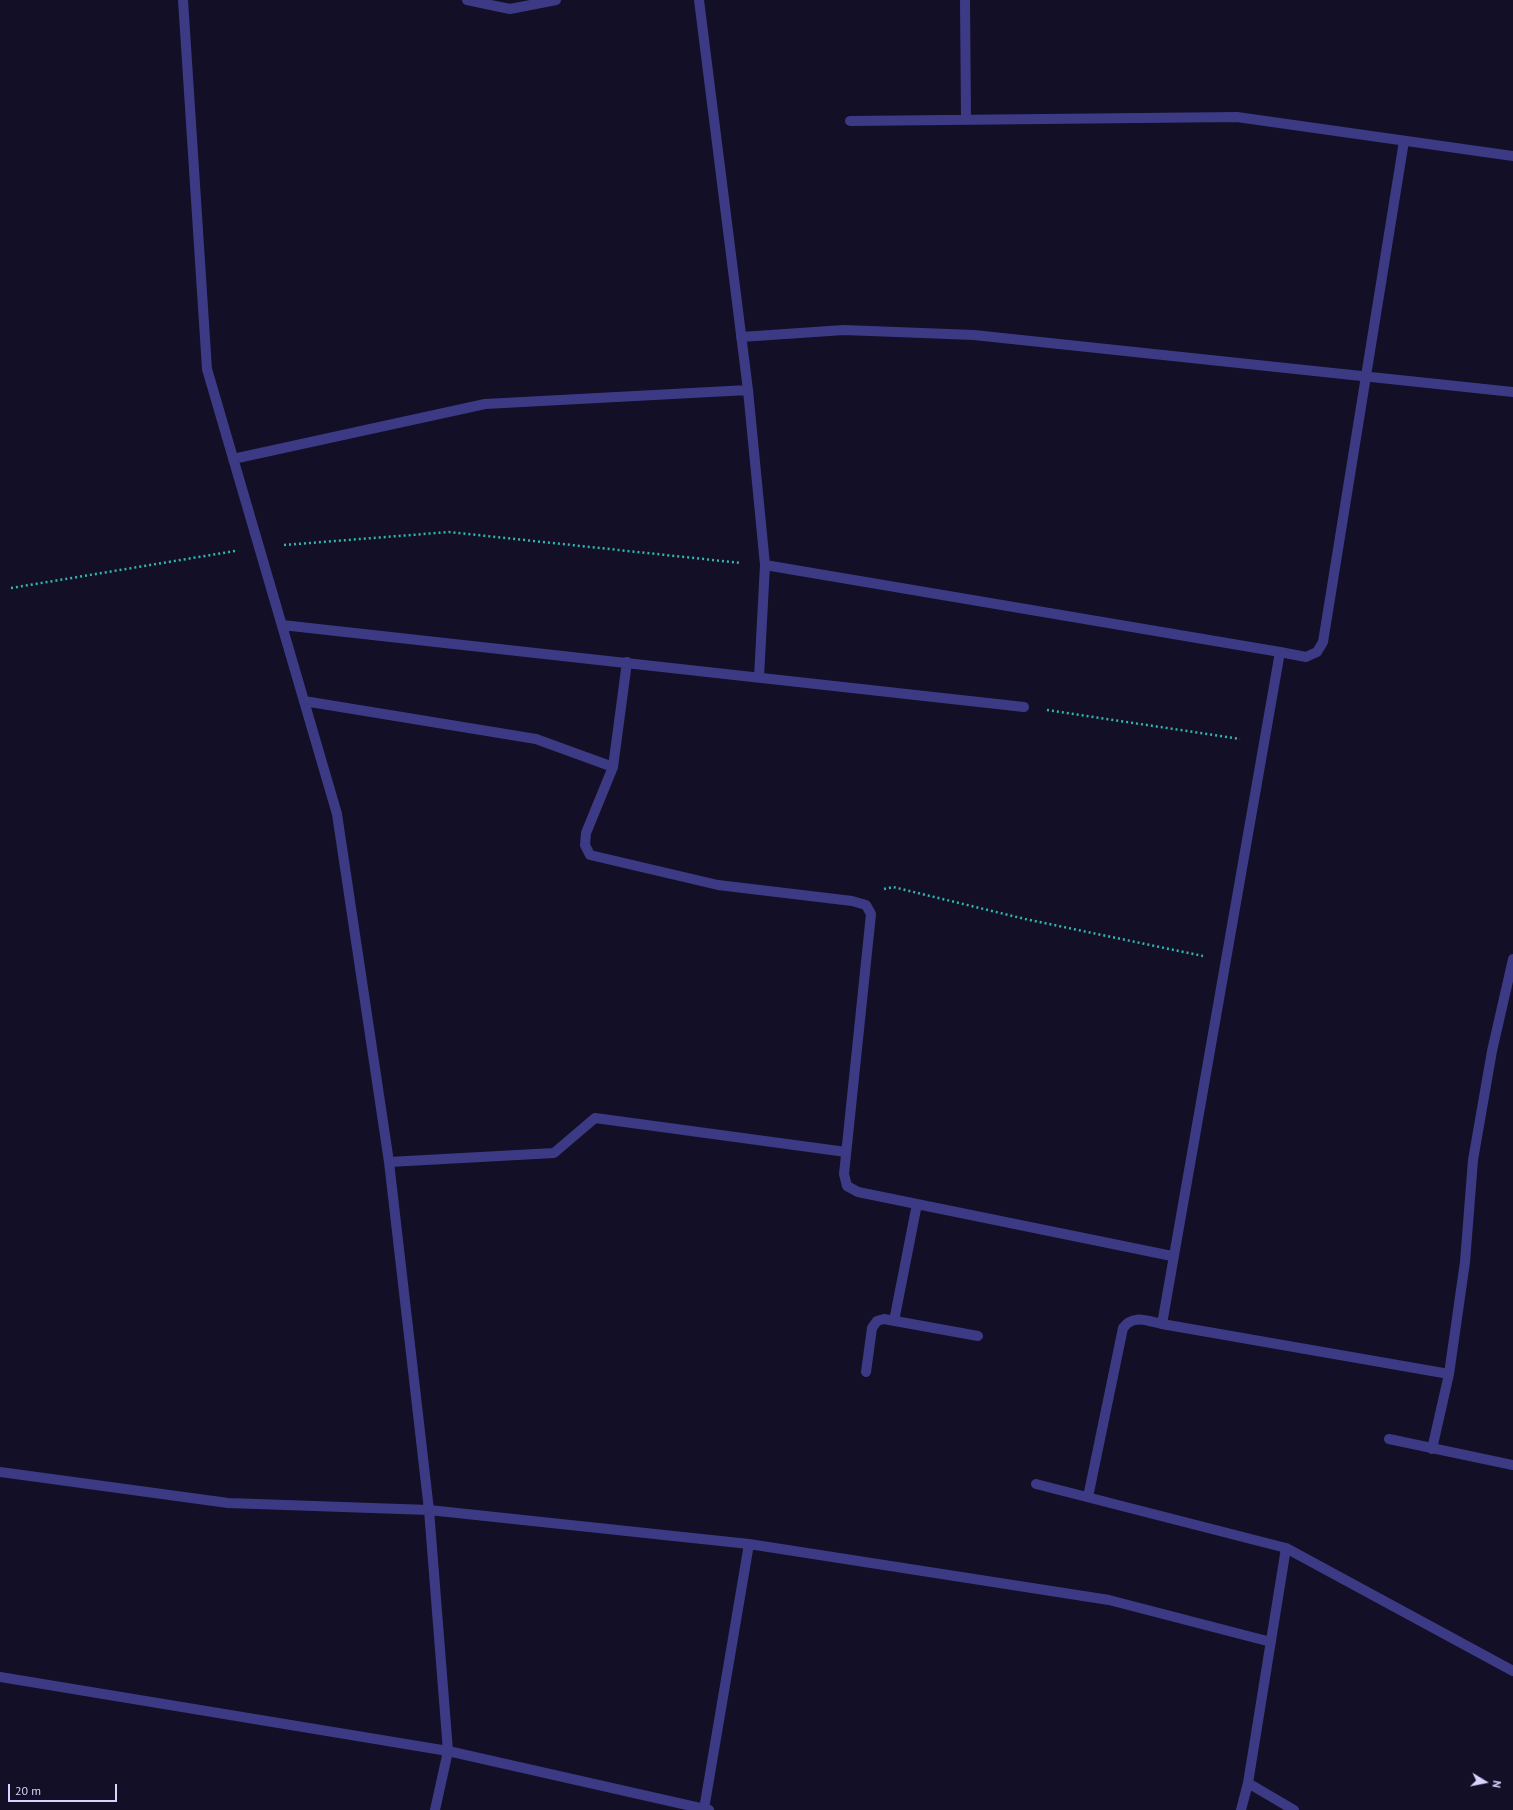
<!DOCTYPE html>
<style>
body{margin:0}
#map{position:relative;width:1513px;height:1810px;overflow:hidden;background:#130f26;font-family:"PT Sans",sans-serif}
canvas{display:block}
.north{position:absolute;left:1465px;top:1762px;width:40px;height:40px;-webkit-text-stroke:3px #130f26;paint-order:stroke;rotate:100deg;font-size:11px;font-weight:700;line-height:16px;text-align:center;color:#d9d4ff}
.north::after{content:'';display:block;margin:auto;width:14px;height:18px;background:#d9d4ff;clip-path:polygon(50% 0,100% 100%,50% 72%,0 100%)}
.scale{position:absolute;left:8px;top:1784px;width:109px;height:18px;box-sizing:border-box;border:2px solid #d9d4ff;border-top:0;padding-left:5px;font-size:12px;line-height:14px;white-space:nowrap;color:#d9d4ff;-webkit-text-stroke:3px #130f26;paint-order:stroke}
</style>
<div id="map">
<canvas width="1513" height="1810"></canvas>
<div class="north">N</div>
<div class="scale">20 m</div>
</div>
<script>
const ctx = document.querySelector('canvas').getContext('2d');
ctx.lineJoin = 'round';
function stroke(path, color, width, dash) {
  ctx.strokeStyle = color;
  ctx.lineWidth = width;
  ctx.lineCap = dash ? 'butt' : 'round';
  ctx.setLineDash(dash || []);
  ctx.stroke(path);
}
stroke(new Path2D(`
 M284,545l165,-13 292,31
 M11,588l224,-37
 M1047,710l193,29
 M884,889l9,-2 132,32 178,37`), '#2fb8b0', 2.5, [2, 3]);
stroke(new Path2D(`
 M183,0l24,369 130,445 52,348 40,348 320,34 360,56 162,42
 M467,0l43,9 46,-9
 M699,0l49,390 17,175 -6,112
 M965,0l1,120
 M850,121l387,-4 276,39
 M741,337l103,-7 130,5 539,57
 M233,459l252,-55 263,-14
 M765,565l515,87
 M282,625l742,82
 M627,662l-14,105 -27,66 -1,12 5,10 128,30 134,16 14,4 5,9 -27,260 3,12 11,6 314,64
 M304,701l232,38 77,28
 M389,1162l165,-9 41,-35 251,34
 M894,1321l23,-117
 M1162,1324l118,-672 26,5 11,-5 6,-10 81,-501
 M866,1372l6,-44 5,-7 7,-2 94,17
 M1389,1439l124,26
 M1432,1449l17,-75 16,-112 8,-102 19,-109 21,-92
 M0,1472l228,31 201,7 19,241 -13,59
 M1036,1484l250,64
 M1088,1497l35,-169c10,-14 24,-7 39,-4l287,50
 M0,1677l448,74 261,59
 M1248,1783l46,27
 M704,1809l45,-265
 M1241,1810l7,-27 38,-235 227,123`), '#3d3a85', 10);
</script>
